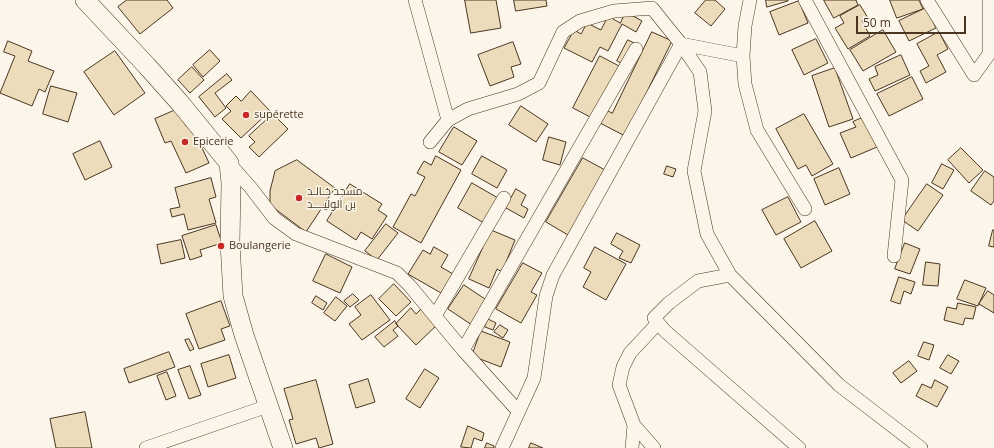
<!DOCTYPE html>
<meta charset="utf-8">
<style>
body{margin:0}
#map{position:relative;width:994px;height:448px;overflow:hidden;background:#fbf6e9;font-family:"Open Sans",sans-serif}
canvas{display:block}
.scale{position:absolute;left:856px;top:16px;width:110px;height:18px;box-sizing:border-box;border:2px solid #4a3520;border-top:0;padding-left:5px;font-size:12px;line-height:14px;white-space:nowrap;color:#4a3520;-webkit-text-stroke:3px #fbf6e9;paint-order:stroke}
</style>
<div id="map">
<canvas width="994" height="448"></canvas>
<div class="scale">50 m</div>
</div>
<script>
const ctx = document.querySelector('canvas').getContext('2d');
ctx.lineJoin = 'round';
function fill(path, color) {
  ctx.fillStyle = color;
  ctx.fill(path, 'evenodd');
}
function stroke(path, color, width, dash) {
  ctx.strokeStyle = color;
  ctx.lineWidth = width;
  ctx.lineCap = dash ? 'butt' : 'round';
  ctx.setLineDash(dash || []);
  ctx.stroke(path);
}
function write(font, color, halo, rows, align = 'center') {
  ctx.font = font + ' "Open Sans",Cairo,sans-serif';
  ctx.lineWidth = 3;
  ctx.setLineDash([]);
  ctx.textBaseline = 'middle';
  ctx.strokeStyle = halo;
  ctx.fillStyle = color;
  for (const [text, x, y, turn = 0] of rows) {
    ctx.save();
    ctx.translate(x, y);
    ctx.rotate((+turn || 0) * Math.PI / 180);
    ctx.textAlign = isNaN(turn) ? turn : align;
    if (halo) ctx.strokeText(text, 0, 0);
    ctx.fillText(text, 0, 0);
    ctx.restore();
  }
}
const building = new Path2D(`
 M127,0h40l6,8 -33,26 -22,-27z
 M465,0h31l5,28 -30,5z
 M514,0h32l1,6 -31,5z
 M706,0h9l10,9 -14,17 -16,-13z
 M766,0h22v1l-21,6z
 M824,0h32l2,5 -24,13z
 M890,0h29l4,9 -26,9z
 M799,1l9,22 -29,12 -9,-23z
 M860,5l8,13 -6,3 8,15 -22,13 -13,-21 9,-5 -4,-7z
 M926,8l10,20 -27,13 -10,-20z
 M626,12l16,9 -6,11 -14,-8 -14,27 -8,-4 -8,15 -28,-14 10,-18 7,4 6,-11 14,7 7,-14 12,7z
 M883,30l13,22 -33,19 -13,-21z
 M652,32l20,9 -47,95 -25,-13 6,-13 6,3z
 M939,32l9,17 -11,6 9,17 -20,11 -6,-12 9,-5 -12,-22z
 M816,39l12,24 -24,12 -12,-25z
 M628,40l6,3 -11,21 -6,-3z
 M8,41l24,10 -4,10 26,10 -9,21 -6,-3 -7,17 -32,-13 15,-37 -11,-4z
 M513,42l8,22 -10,3 3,10 -24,9 -12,-31z
 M210,50l10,11 -17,16 -10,-12z
 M115,51l30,42 -31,22 -30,-43z
 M901,55l9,20 -35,16 -6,-12 9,-4 -3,-8z
 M600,56l21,11 -27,52 -21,-11z
 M192,67l12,13 -14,13 -12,-13z
 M835,68l18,51 -24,8 -17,-51z
 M227,74l5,6 -17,13 11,15 -11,9 -16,-20z
 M912,77l11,22 -34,17 -12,-22z
 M51,86l26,7 -9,29 -25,-8z
 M251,91l19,20 -29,27 -19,-19 9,-8 -5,-5 10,-10 5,5z
 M521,106l27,18 -12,18 -27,-17z
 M178,109l8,17 5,-2 18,39 -23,10 -15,-32 -6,2 -10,-24z
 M273,114l15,15 -29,28 -10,-10 6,-5 -6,-6z
 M804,114l29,50 -21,12 -6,-11 -8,4 -22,-40z
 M864,117l13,30 -26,11 -11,-25 16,-6 -3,-5z
 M454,127l23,14 -15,24 -23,-13z
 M549,137l17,5 -6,23 -17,-5z
 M100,141l12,26 -27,13 -12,-26z
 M961,148l22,22 -14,13 -21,-23z
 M436,156l25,14 -40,73 -28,-16 18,-33 4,2 10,-19 -8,-4 7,-12 7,4z
 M482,156l25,14 -10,18 -25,-14z
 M583,158l22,12 -37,65 -22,-13z
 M297,160l38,28 -29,44 -36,-27v-14l5,-20z
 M942,164l12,6 -11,19 -11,-6z
 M667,166l9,3 -3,8 -9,-3z
 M839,168l11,26 -25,11 -11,-26z
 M985,171l9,6v24l-3,4 -20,-14z
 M211,178l5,19 -7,2 7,24 -28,7 -4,-16 -12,3 -2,-8 10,-2 -5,-19z
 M472,183l26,15 -14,25 -26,-15z
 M350,184l32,20 -4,6 9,6 -15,23 -11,-7 -5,8 -29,-19z
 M927,184l16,11 -25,36 -16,-11z
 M516,189l10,6 -5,10 7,4 -4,9 -18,-10z
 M788,197l13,25 -25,13 -14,-25z
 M815,221l17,30 -31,17 -17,-29z
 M386,224l12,9 -21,27 -12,-9z
 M216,225l6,18 -22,7 2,6 -12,4 -8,-24z
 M491,230l24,10 -13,32 -5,-3 -8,19 -20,-9z
 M993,230h1v17l-5,-1z
 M617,233l23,12 -9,18 -12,-5 4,-7 -12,-7z
 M181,240l4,18 -24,6 -4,-19z
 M905,243l15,6 -10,25 -15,-5z
 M434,247l14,8 -7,12 12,7 -12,19 -33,-19 15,-24 7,4z
 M595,247l31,17 -20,36 -23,-13 8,-15 -7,-4z
 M326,254l26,13 -12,26 -27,-12z
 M926,262l14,2 -2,22 -15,-1z
 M523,263l19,10 -11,19 6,3 -16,28 -25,-14z
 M899,277l16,5 -4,12 -7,-3 -4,13 -9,-3z
 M965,280l21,8 -8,18 -21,-7z
 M394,284l17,18 -15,14 -17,-17z
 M464,285l24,16 -16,24 -24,-16z
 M988,291l6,4v18l-15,-9z
 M353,294l6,6 -9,7 -6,-6z
 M371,295l19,25 -28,20 -13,-16 12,-9 -6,-8z
 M316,296l11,7 -4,7 -11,-7z
 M336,297l11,9 -12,15 -11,-8z
 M221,301l9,25 -9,3 4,11 -26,9 -13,-35z
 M958,303l18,4 -3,12 -8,-1 -2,7 -19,-5 3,-13 9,2z
 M411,308l5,6 6,-6 16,16 -22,21 -20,-21z
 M488,319l8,4 -3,7 -8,-3z
 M395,321l3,5 -5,4 5,6 -14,11 -9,-10z
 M500,325l8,5 -5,8 -9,-6z
 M481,331l29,11 -9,25 -29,-11z
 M189,339l5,10 -4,2 -5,-11z
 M924,342l10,3 -5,15 -11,-4z
 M169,352l6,15 -46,16 -5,-14z
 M229,355l7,23 -28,9 -7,-23z
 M948,355l11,6 -8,13 -11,-6z
 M909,361l8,10 -16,12 -8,-10z
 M190,366l11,29 -12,4 -11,-29z
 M425,369l14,9 -19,30 -14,-9z
 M167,372l9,24 -10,4 -9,-24z
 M368,379l7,23 -19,6 -7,-23z
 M316,380l17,64 -14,4 -3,-10 -20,6 -7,-24 4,-1 -9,-30z
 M935,380l13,7 -11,20 -21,-11 6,-12 9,4z
 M85,412l7,36h-36l-6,-29z
 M468,426l16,7 -2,8 -8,-3 -3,10 -10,-1z
 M487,443l7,3v2h-9z
 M531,443l12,5h-14z`);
fill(building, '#ecdcbc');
stroke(building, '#4a3520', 1);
const street = new Path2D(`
 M415,0l33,120
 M805,0l97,180 -8,76
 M927,0l47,75 15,-21v-54
 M681,44l62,12 2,-30 5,-26
 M743,56l2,28 12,46 48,79
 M430,142l18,-22 20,-11 50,-15 21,-11 24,-51 17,-11 34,-10 38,-3 29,36 19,28 5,39 -11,60 13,63 23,41
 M229,163l22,25 23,30 22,16 101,39 13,13 53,64 55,61
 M435,316l69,-118
 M463,350l173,-301
 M146,448l122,-42
 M502,448l32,-70 12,-82 7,-21 128,-231
 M632,448l2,-23
 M654,448l-20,-23 -15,-40 4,-18 7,-14 28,-30
 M799,448l-134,-117 -11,-13 15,-15 29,-22 32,-6 109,110 82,63`);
const secondary = new Path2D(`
 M85,0l62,66 33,37 49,60 2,20 -1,60 3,53 11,39 39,113`);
stroke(street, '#4a3520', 14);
stroke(secondary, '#4a3520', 20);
stroke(street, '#fbf6e9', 13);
stroke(secondary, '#fbf6e9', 19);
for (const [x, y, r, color] of [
 [246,115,4,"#c62828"],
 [185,142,4,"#c62828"],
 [299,198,4,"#c62828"],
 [221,246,4,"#c62828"]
]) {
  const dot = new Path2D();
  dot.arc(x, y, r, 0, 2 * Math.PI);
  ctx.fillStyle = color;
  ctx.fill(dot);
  stroke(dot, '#fbf6e9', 1.5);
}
write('11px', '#4a3520', '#fbf6e9', [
 ["supérette",254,115],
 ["Epicerie",193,142],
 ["مسجد خـالـد",307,192],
 ["بن الوليــــد",307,205],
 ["Boulangerie",229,246]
], 'left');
</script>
